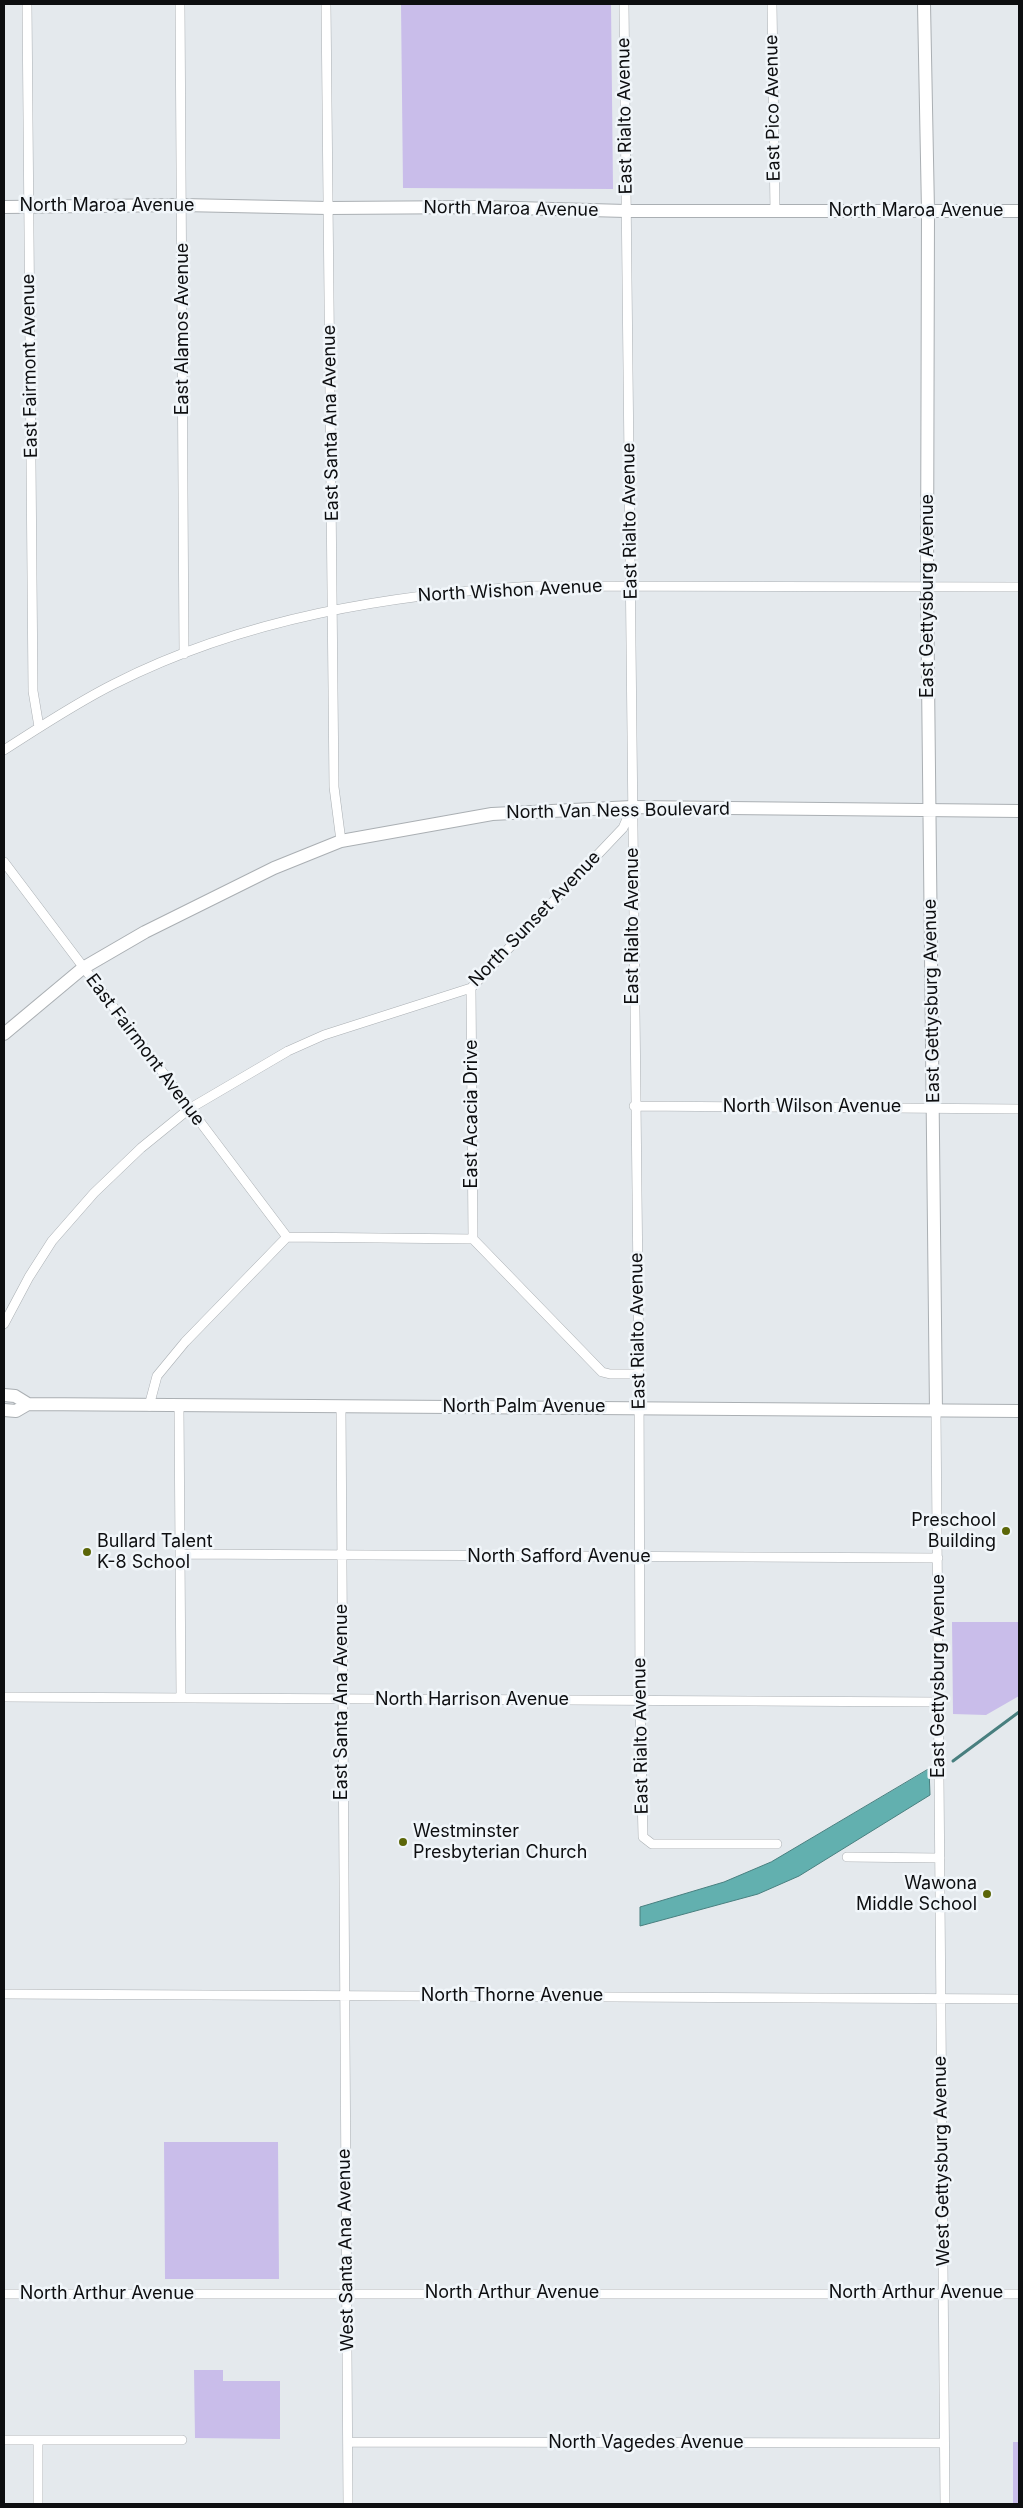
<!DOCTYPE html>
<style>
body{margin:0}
#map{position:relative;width:1023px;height:2508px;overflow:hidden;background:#e4e9ed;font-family:Inter,sans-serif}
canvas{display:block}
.frame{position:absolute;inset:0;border:5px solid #0d0e10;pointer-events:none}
</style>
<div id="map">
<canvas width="1023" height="2508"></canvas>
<div class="frame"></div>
</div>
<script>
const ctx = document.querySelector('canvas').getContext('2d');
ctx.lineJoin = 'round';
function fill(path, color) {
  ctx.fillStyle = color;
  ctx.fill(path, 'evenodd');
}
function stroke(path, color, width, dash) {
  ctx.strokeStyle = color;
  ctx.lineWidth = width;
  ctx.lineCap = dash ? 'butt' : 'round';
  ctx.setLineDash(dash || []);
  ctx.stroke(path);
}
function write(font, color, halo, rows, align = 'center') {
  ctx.font = font + ' Inter,sans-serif';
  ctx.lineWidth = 5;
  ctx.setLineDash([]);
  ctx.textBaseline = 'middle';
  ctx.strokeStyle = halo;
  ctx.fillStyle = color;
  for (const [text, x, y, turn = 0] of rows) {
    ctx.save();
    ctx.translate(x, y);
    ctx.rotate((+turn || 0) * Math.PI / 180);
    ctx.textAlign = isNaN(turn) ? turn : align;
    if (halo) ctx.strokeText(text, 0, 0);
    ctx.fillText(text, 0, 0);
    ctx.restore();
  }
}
fill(new Path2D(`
 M401,4h210l2,185 -210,-1z
 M952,1622h67v74l-33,19 -33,-1z
 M164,2142h114l1,137h-114z
 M194,2370h29v11h57v58l-85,-1z
 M1013,2442h6v62h-6z`), '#c9bdea');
const water = new Path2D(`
 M929,1769l1,26 -131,81 -41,18 -118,32v-19l84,-25 47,-20z`);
fill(water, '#62b0af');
stroke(water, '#487f7f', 1);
stroke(new Path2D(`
 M953,1761l66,-49`), '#487f7f', 3);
const street = new Path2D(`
 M27,4l6,687 6,36
 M180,4l4,650
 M326,4l8,783 7,54
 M624,4l15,1370 1,328 3,135 9,7h125
 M772,4l3,208
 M4,750c36,-23 72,-47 110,-66 130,-66 277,-90 421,-98l484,1
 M4,862l283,375
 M471,988l2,251
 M634,1106l385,3
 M4,1324l25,-47 23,-36 42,-48 47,-45 48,-39 99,-58 36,-16 147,-47 152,-160 7,-16
 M149,1406l8,-30 28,-34 102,-105 186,2 129,133 8,2h29
 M179,1407l2,290
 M341,1408l7,1096
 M936,1411l9,1093
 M180,1554l758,4
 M4,1697l935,5
 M847,1857l93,1
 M4,1994l1015,5
 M4,2294h1015
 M4,2440h178
 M38,2441v63
 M348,2442l596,1`);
const secondary = new Path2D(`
 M924,4l4,207 -1,376 9,824
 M4,207l178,-2 146,3 152,-1 146,4h393
 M4,1034l79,-66 62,-36 129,-64 67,-27 151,-27 140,-7 387,4
 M4,1395l11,1 13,8
 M4,1410l12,1 12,-7 991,7`);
stroke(street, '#aaafb3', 10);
stroke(secondary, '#aaafb3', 14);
stroke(street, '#fff', 9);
stroke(secondary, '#fff', 12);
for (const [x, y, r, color] of [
 [1006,1531,5,"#5b6608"],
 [87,1552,5,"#5b6608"],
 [403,1842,5,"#5b6608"],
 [987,1894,5,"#5b6608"]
]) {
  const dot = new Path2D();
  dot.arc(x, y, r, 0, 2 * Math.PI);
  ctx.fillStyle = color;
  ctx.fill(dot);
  stroke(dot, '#f1f6fa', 2);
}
write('18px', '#0d0e10', '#f1f6fa', [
 ["East Pico Avenue",773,108,-91],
 ["East Rialto Avenue",625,116,-91],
 ["North Maroa Avenue",107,206],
 ["North Maroa Avenue",511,209,1],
 ["North Maroa Avenue",916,211],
 ["East Alamos Avenue",183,329,-90],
 ["East Fairmont Avenue",30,366,-91],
 ["East Santa Ana Avenue",331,423,-91],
 ["East Rialto Avenue",630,521,-91],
 ["North Wishon Avenue",510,591,-3],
 ["East Gettysburg Avenue",928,596,-90],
 ["North Van Ness Boulevard",618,811,-1],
 ["North Sunset Avenue",535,919,-46],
 ["East Rialto Avenue",633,926,-90],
 ["East Gettysburg Avenue",932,1001,-91],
 ["East Fairmont Avenue",145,1050,53],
 ["North Wilson Avenue",812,1107],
 ["East Acacia Drive",472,1114,-90],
 ["East Rialto Avenue",638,1331,-91],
 ["North Palm Avenue",524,1407],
 ["North Safford Avenue",559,1557],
 ["East Gettysburg Avenue",939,1676,-90],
 ["North Harrison Avenue",472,1700],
 ["East Santa Ana Avenue",342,1702,-90],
 ["East Rialto Avenue",641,1736,-91],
 ["North Thorne Avenue",512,1996],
 ["West Gettysburg Avenue",942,2161,-91],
 ["West Santa Ana Avenue",346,2250,-91],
 ["North Arthur Avenue",512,2293],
 ["North Arthur Avenue",916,2293],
 ["North Arthur Avenue",107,2294],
 ["North Vagedes Avenue",646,2443]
]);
write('18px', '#0d0e10', '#f1f6fa', [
 ["Preschool",996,1521],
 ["Building",996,1542],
 ["Bullard Talent",97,1542,"left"],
 ["K-8 School",97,1563,"left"],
 ["Westminster",413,1832,"left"],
 ["Presbyterian Church",413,1853,"left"],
 ["Wawona",977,1884],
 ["Middle School",977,1905]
], 'right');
</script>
